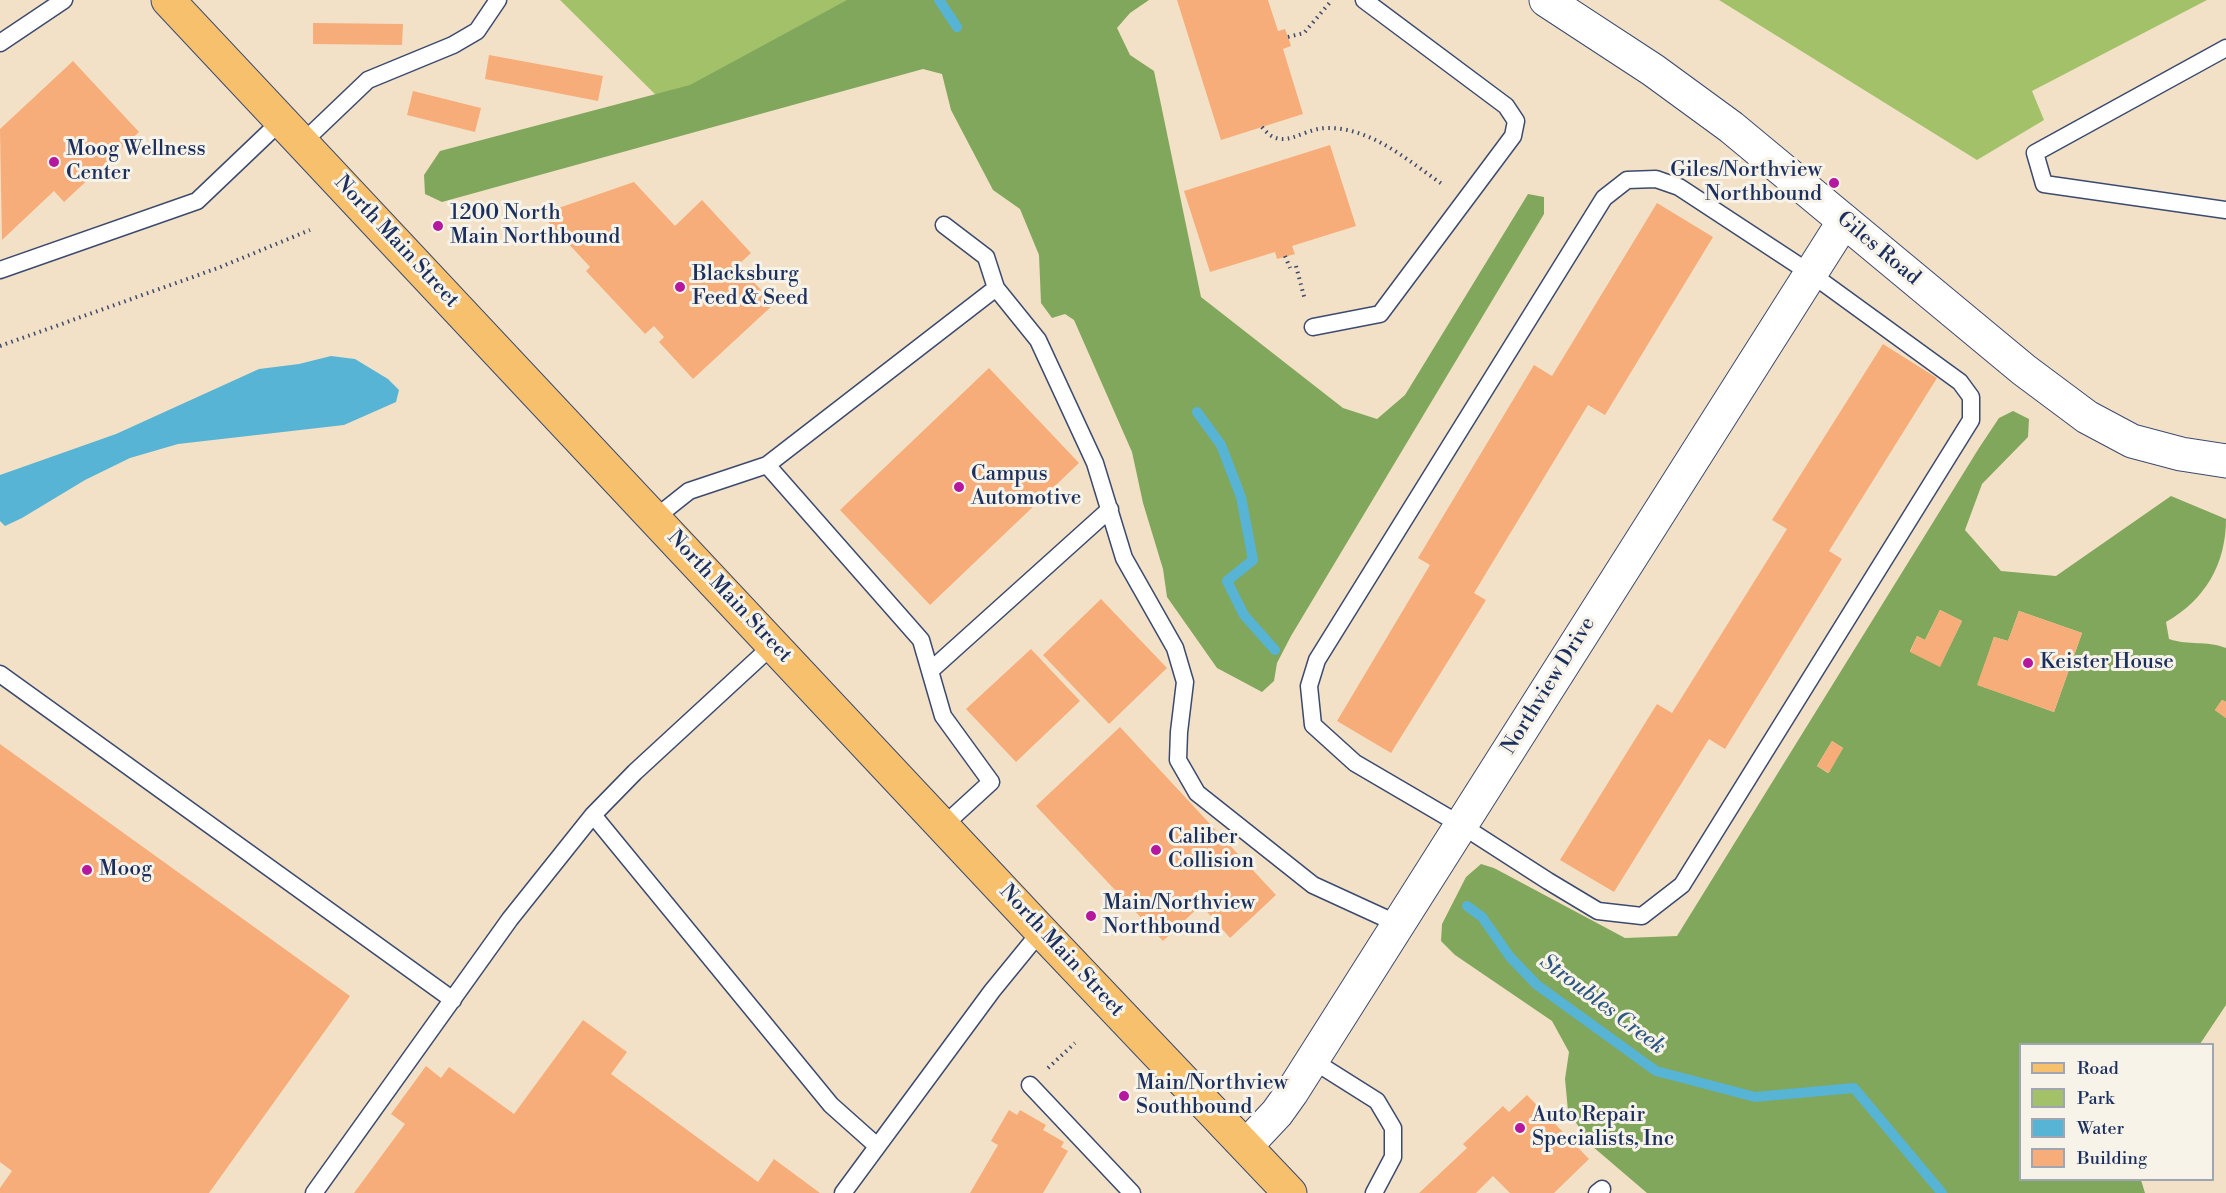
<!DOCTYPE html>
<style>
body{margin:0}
#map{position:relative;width:2226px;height:1193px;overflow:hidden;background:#f3e1c7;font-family:"Libre Bodoni",serif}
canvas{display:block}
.legend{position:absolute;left:2019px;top:1043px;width:195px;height:138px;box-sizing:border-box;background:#f7f3e8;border:2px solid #9fa5b1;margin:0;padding:8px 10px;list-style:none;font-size:18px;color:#1b2f5e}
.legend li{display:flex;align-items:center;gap:12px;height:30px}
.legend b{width:30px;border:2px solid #9fa5b1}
</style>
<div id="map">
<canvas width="2226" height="1193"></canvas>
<ul class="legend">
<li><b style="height:8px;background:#f7c06c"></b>Road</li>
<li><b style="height:16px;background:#a2c169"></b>Park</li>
<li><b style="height:16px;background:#57b4d5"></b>Water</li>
<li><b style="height:16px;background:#f6ad79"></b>Building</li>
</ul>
</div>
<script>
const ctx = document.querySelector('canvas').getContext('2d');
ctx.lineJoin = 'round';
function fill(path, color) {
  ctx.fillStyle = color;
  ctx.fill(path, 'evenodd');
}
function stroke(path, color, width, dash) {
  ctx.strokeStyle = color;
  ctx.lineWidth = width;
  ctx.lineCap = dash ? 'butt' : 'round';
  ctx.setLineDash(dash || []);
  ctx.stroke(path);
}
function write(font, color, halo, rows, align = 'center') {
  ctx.font = font + ' "Libre Bodoni",serif';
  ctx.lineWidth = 6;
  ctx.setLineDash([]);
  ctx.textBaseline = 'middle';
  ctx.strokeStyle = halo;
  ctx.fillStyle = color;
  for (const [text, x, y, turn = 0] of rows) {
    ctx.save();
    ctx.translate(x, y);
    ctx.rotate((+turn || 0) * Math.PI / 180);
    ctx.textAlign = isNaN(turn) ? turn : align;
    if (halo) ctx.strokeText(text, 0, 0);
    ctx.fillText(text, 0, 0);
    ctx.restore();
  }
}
fill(new Path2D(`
 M560,0h426l-317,108z
 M1719,0h488l-175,91 12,29 -67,40z`), '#a2c169');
fill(new Path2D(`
 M847,0h302l-19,13 -13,15 13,27 24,16 47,226 142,111 34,11 28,-24 123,-201 16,3v17l-253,422 -14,27 -3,18 -12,11 -45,-24 -50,-71 -4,-28 -20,-66 -11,-51 -58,-132 -9,-6 -13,4 -11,-15 -2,-48 -19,-46 -27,-19 -42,-80 -9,-36 -19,-5 -481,133 -17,-8 -1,-19 16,-24 250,-66z
 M2013,411l16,8 -1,18 -46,47 -17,46 36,41 55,5 115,-80 55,23c0,45 -21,81 -60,103l3,17c21,7 36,1 57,9v54l-4,-2 -7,10 11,8v287l-26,39h-180v136h121l4,13h-498l-55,-47 -24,-35 -3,-32 4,-27 -17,-31 -97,-66 -14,-14 1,-17 24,-47 15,-13 13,4 131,70 52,-2 302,-488 20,-30zM1940,610l22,11 -22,45 -30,-15 7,-15 8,4zM2019,611l63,22 -28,79 -76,-27 16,-48 14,4zM1832,741l11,7 -15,25 -11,-7z`), '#81a75d');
fill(new Path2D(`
 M331,356l24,3 33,20 11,11 -3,12 -52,23 -166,19 -48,14 -45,22 -63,38 -17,8 -5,-5v-46l116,-41 143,-65 40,-5z`), '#57b4d5');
stroke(new Path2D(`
 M939,0l18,27
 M1197,412l24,33 20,52 12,63 -26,21 17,34 31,35
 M1467,906l15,11 28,40 27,28 119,86 99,26 99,-9 88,105`), '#57b4d5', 10);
fill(new Path2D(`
 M1177,0h91l10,31 7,-2 3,8 3,9 -8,3 20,65 -82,26z
 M313,23l90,1 -1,21 -89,-1z
 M489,55l114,21 -5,25 -113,-22z
 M73,61l66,71 -75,70 -10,-11 -52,49 -2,-111z
 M413,91l68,17 -6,24 -68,-17z
 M1330,145l26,81 -64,20 3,8 -18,5 -2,-7 -65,20 -26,-81z
 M634,182l41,44 27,-26 49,53 -13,12 36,39 -81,75 -34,-37 5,-5 -10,-11 -9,8 -59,-63 4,-4 -49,-53z
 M1657,203l56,34 -108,178 -17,-10 -114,188 12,7 -95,153 -54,-32 93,-156 -12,-7 116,-193 18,11z
 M1883,344l54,34 -108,173 13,8 -117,190 -16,-10 -95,153 -54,-32 97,-156 15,9 115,-184 -15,-9z
 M989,368l90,95 -149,142 -90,-95z
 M1101,599l66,69 -58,56 -66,-69z
 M1940,610l22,11 -22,46 -30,-15 7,-16 8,4z
 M2019,611l63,22 -28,79 -77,-27 17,-48 14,4z
 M1031,649l49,52 -64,61 -50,-53z
 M2222,700l4,2v16l-11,-8z
 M1120,727l156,168 -46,43 -29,-33 -38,36 -127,-135z
 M1832,741l11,7 -14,25 -12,-7z
 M0,744l350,252 -141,197h-209v-5l12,-17 -12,-9z
 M583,1020l44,32 -16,22 147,108 16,-23 46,34h-466l51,-69 -14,-10 35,-48 15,12 8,-11 65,47z
 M1527,1095l62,64 -35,34h-44l-17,-17 -17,17h-57l48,-45 -4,-4 40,-38 6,6z
 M1009,1110l8,5 3,-5 26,15 -3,5 21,12 -3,5 7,4 -25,42h-73l28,-48 -7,-4z`), '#f6ad79');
const service = new Path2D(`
 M0,43l64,-43
 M2226,48l-191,105 9,31 182,26
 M302,143l66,-63 85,-35 24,-14 21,-31
 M1656,179l23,8 131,86 150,109 11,15v23l-289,465 -40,31 -44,-5 -50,-30 -87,-56 -106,-62 -42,-38 -4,-39 8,-26 287,-462 23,-18z
 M944,225l42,32 10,31 42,52 57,123 29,95 51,90 10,34 -6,50 -1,28 19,33 116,92 85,39
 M0,270l197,-69 85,-81
 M1313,327l67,-13 133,-178 3,-15 -10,-15 -142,-106
 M767,465l154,175 22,76 48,66 -48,44
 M655,518l34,-27 78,-26 229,-177
 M930,671l180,-162
 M0,674l453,326
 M593,815l238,290 46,41
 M1312,1060l65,41 16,27v29l-19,36
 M1030,1085l102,108
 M314,1193l196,-274 83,-104 42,-43 139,-128
 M843,1193l149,-202 49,-60
 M1597,1193l5,-4`);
const minor = new Path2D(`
 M1246,1146l31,-33 15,-21 552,-871`);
const tertiary = new Path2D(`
 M1546,0l107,70 78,57 293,243 63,47 45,24 49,13 45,7`);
const primary = new Path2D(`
 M168,0l873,931 249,262`);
stroke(service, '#3b4a6e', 19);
stroke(minor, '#3b4a6e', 35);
stroke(tertiary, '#3b4a6e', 35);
stroke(primary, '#3b4a6e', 35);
stroke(new Path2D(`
 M1288,37l16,-4 28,-33
 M1262,127c20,26 38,2 64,1 45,-1 81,32 116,56
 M1285,256l5,12
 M1296,266l9,34
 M0,346l218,-78 92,-38
 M1048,1068l27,-25`), '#3b4a6e', 4, [1.5, 4.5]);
stroke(service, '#fff', 16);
stroke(minor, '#fff', 33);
stroke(tertiary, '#fff', 33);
stroke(primary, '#f7c06c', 33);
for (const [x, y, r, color] of [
 [54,162,6,"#b5179e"],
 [1834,183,6,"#b5179e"],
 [438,226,6,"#b5179e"],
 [680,287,6,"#b5179e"],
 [959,487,6,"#b5179e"],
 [2028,663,6,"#b5179e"],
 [1156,850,6,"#b5179e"],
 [87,870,6,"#b5179e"],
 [1091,916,6,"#b5179e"],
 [1124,1096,6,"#b5179e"],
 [1520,1128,6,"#b5179e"]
]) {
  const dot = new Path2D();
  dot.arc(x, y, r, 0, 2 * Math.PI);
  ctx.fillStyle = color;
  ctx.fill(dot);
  stroke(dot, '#f7f3e8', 2);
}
write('21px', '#1b2f5e', '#f7f3e8', [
 ["Moog Wellness",66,150],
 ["Center",66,174],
 ["Giles/Northview",1822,171,"right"],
 ["Northbound",1822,195,"right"],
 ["1200 North",450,214],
 ["Main Northbound",450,238],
 ["Blacksburg",692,275],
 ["Feed & Seed",692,299],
 ["Campus",971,475],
 ["Automotive",971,499],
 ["Keister House",2040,663],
 ["Caliber",1168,838],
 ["Collision",1168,862],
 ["Moog",99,870],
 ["Main/Northview",1103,904],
 ["Northbound",1103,928],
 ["Main/Northview",1136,1084],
 ["Southbound",1136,1108],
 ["Auto Repair",1532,1116],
 ["Specialists, Inc",1532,1140]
], 'left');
write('21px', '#1b2f5e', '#f7f3e8', [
 ["North Main Street",396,242,47],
 ["Giles Road",1878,249,40],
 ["North Main Street",729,597,47],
 ["Northview Drive",1549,686,-58],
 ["North Main Street",1061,951,47]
]);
write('italic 22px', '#2d5782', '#f7f3e8', [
 ["Stroubles Creek",1602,1005,37]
]);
</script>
